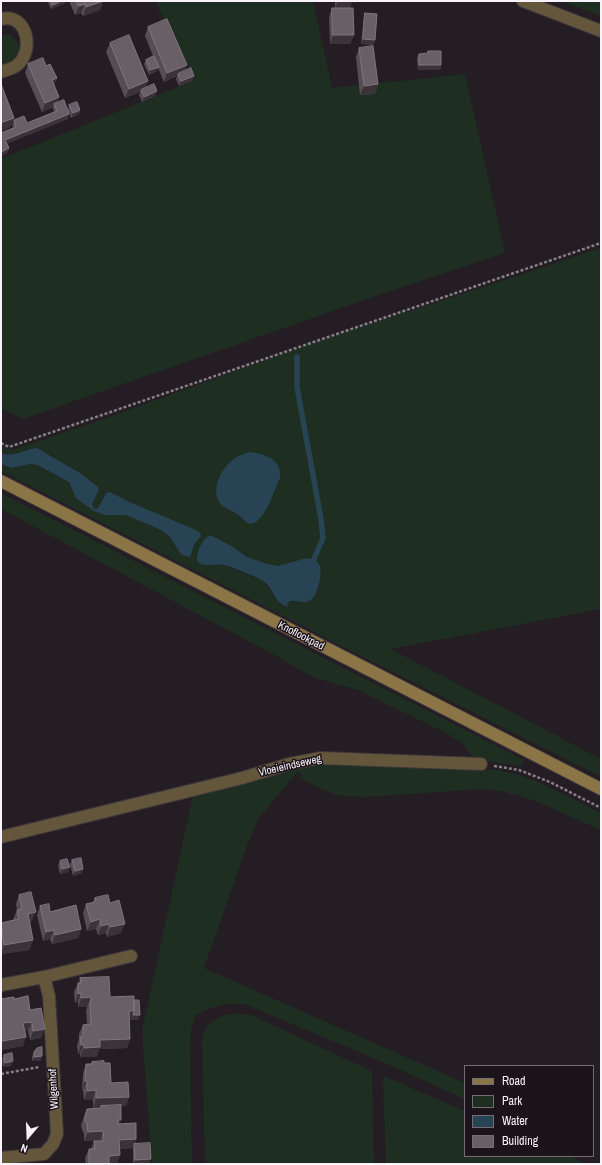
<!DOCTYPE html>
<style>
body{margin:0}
#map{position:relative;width:602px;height:1165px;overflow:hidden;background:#251d24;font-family:"Archivo Narrow",sans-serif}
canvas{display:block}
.frame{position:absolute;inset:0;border:2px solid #f8f3f8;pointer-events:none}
.legend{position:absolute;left:464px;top:1065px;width:130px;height:92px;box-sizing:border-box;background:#1b141b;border:1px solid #736d73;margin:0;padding:5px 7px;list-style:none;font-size:12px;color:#f8f3f8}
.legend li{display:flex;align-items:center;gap:8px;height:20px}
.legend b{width:20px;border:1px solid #736d73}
.north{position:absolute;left:8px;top:1117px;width:40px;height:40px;-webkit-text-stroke:3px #1b141b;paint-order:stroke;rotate:199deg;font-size:11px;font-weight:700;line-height:16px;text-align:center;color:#f8f3f8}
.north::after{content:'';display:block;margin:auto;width:14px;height:18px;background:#f8f3f8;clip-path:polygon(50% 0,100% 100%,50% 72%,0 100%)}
</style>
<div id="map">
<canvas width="602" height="1165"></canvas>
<div class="frame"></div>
<ul class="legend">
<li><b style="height:5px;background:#8b7446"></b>Road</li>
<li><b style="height:11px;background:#1e2e21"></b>Park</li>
<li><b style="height:11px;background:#284353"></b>Water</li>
<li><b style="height:11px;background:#685f67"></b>Building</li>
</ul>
<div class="north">N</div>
</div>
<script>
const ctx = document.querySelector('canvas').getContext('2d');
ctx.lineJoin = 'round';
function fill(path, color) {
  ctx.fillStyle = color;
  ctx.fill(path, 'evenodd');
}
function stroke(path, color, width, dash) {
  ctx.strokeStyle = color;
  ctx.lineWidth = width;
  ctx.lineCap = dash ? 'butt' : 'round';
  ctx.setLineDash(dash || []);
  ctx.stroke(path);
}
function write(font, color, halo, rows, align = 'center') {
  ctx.font = font + ' "Archivo Narrow",sans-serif';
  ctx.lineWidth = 3;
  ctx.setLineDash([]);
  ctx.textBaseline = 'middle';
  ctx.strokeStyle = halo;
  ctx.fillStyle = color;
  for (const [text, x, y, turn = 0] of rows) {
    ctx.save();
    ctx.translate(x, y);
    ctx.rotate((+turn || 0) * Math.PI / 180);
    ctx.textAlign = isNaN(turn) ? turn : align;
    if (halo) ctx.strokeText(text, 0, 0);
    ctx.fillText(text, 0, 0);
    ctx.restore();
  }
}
fill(new Path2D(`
 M155,1h158l19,87 133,-14 40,179 -135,45 -347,121 -22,-11v-249l194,-79z
 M561,1h40v15z
 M8,34c8,3 11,12 15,20l-1,4 -21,9v-31z
 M601,248v361l-210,40 210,110v18l-246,-124 -354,-182v-7l10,4 19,-4 6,1 33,17 4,10 21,19 10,4h22l35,15 9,7 10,16 13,-3 2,-7 6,-7 -91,-44 -4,1 -8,15 -4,1 -2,-5 7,-14 -1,-3 -18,-14 -42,-25 -30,7 -7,-2v-8l11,5 92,-31 203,-74zM280,478l-16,34 -22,8c-3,-8 -9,-7 -16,-11 -5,-3 -7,-9 -10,-14zM233,547c12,8 31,21 46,19 13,-3 23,-10 37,-6l4,13 -2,17 -16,12 -12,-1 -3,3 1,3 -5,-1 -4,-3 -15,-22 -41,-16h-6z
 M1,493l523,267 -3,6 -47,-7 -12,-16 -14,-9 -90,-44 -43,-12 -37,-21 -277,-148z
 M369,764l127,6 24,5 23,9 58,29v17l-68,-30 -31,-9 -21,-2 -115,8 -24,-1 -21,-7 -12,-6 -8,-6 -2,-7 -40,48 -11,25 -44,125 261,115v16l-78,-35 -140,-59c-20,-3 -34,1 -51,10l-5,15 -1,17 2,117h-40l-10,-133 51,-236c42,-11 85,-23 128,-30 15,-2 32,-1 48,-1z
 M235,1013l16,2 119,55 2,5 2,89h-169l-3,-125c5,-20 14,-21 33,-26z
 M384,1076l81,35v45h104l18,8h-201l-3,-84z`), '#1e2e21');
fill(new Path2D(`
 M37,448l43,25 18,14 1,3 -7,14 2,5 4,-1 8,-15 4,-1 22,11 64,27 4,3 1,3 -6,7 -5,14 -5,-1 -5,-3 -10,-16 -9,-7 -35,-15h-22l-10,-4 -18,-13 -7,-16 -32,-17 -7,-1 -19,4 -10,-4v-11c12,5 24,-4 36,-5z
 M249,452c15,1 34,8 31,26 -7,14 -11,33 -23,43 -9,8 -14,-3 -20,-7 -6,-4 -13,-5 -17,-11 -10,-15 2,-36 15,-45 4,-3 10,-4 14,-6z
 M210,535l23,12 14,10 20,7 11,2 28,-8 10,2c1,1 3,5 4,6 2,8 -2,32 -11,35 -6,3 -13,-1 -19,0l-3,3 1,3c-14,-3 -14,-19 -25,-26 -6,-4 -33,-15 -40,-16 -11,-2 -16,4 -26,-4 -1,-8 5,-22 13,-26z`), '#284353');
stroke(new Path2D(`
 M297,357v30l24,132 2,19 -9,21`), '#284353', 5.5);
const minor = new Path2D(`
 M523,1l78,30
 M1,19c27,-7 34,34 15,47 -4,3 -11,4 -15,6
 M1,837l241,-59 47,-14 31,-6 161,6
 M1,985l43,-8 87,-21
 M1,1158l43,-4 9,-10 4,-10 -8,-138 -5,-19`);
const secondary = new Path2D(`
 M1,481l600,308`);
stroke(minor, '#3e373d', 14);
stroke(secondary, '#3e373d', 14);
stroke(new Path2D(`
 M1,443l8,4 592,-204
 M494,766l25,4 31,12 51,26
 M1,1074l38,-7`), '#867f85', 2.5, [3, 2]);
stroke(minor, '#64563a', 12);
stroke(secondary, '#8b7446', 12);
fill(new Path2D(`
 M48,1h18l-1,2 -14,6 -3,-7z
 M69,1h34l-3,9 -17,6 -2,-3 -6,2z
 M335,1h17l-2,7 4,27 -4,9h-20l-1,-27 3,-9h3z
 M365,13l10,27 -2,5 -12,-1 3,-27z
 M148,27l36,44 10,5 -2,5 -13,5 -3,-7 1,-3 -13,6 -6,-14 -1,3 -8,4 -5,-11 2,-4 7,-4 -8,-20z
 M110,43l35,45 10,8 -13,6 -3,-7 1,-3 -15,6 -19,-46z
 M359,48l19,36 -3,10 -15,1 -4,-38z
 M428,51l13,14 -1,5h-22l-1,-12 2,-4h8z
 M28,64l18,2 11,12 -3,7 5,12 -2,6 11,16 -61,24 2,5 -2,5 -6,3v-23l12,-5 -1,-3 2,-5 13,3 27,-11 -1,-3v-2l-11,5 -17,-39z
 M1,84l13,34 -4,9 -9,4z
 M69,105l11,5 -1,4 -8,4 -3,-8z
 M72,860l10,13 -9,3 -3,-12z
 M60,861l8,11 -8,2 -2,-8z
 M19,895l13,26 -2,1 3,18 -4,10 -28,4v-31l12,-3 4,-10 -1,-6z
 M95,898l15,5 11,30 -14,4 -1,-4 -8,2 -2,-6 -9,2 -4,-18 3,-9 7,-2z
 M40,906l41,23 -3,9 -26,6 -2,-5 -7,2 -6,-26z
 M80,978l30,19 24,3 4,20h-9l1,19 -3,9 -28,1 -2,8h-17v-3h-2l-1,-8 2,-7v-5l4,-9 4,-1 -1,-13 1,-4h-9v-5l-3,1 -1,-11 4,-9h1z
 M1,999h13l16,11 11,28 -11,2 -2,-9h-3l-2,15 -22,4z
 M34,1052l8,4 -2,5h-8v-4z
 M4,1055l7,11 -8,1 -1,-8z
 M92,1062l12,1 7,20 18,14 -3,9h-5l-1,18 16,15 -1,5 14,20h-16v-16l-14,1 -2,15h-31l-1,-6 4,-9h2l3,-8h6h-16v-8l-2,-3 -1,-5 6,-16 13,-1v-1l-7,1v-8h-9l-1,-10 -1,1 1,-18 3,-9h5z`), '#564d55');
fill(new Path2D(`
 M61,1h5l-1,2 -14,6 2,-4z
 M103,1l-3,9 -17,6 3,-9z
 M108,1h4l-5,2z
 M338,1h14l-2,8 -15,-1z
 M85,4l-4,9 -6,2 4,-9z
 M333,35h21l-4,9h-20z
 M363,39l12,1 -2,5 -12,-1z
 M187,65l-3,9h-6l-1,2 -13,6 3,-9z
 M419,65h22l-1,5h-22z
 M159,67l-2,4 -8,4 1,-5z
 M194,76l-2,5 -13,5 2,-5z
 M57,78l-4,9 -1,-7z
 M148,81l-3,9h-4l-1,2 -15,6 4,-9z
 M378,84l-3,10 -15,1 4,-9z
 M157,91l-2,5 -13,6 2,-5z
 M59,97l-3,9 -2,-2 -1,3 -11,5 3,-9z
 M80,110l-1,4 -8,4 2,-5z
 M69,114l-1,5 -64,26 1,-5z
 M14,118l-4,9 -9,4v-4l2,-5z
 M9,148l-2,5 -6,3v-4z
 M70,867l-2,5 -8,2 2,-5z
 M83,869l-1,4 -9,3 2,-5z
 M36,912l-4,9 -7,2 3,-9z
 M100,919l-4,10 -9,2 4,-9z
 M109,924l-3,9 -8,2 3,-9z
 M125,924l-4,9 -14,4 3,-10z
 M81,929l-3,9 -26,6 3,-9z
 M54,930l-4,9 -7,2 3,-9z
 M33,940l-4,10 -28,4 3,-9z
 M81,993l-3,9 -3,1 3,-9z
 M91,997l-4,10h-9l3,-9z
 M129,1011h5l6,4 -2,5h-13z
 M32,1022l-4,9 -8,1 3,-9z
 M45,1029l-4,9 -11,2 3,-9z
 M26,1037l-3,9 -22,4v-6l1,-3z
 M130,1039l-3,9 -28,1 -2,8h-17l4,-9 16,-8z
 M81,1045h3l-4,9h-2z
 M42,1056l-2,5h-8l2,-4z
 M13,1061l-2,5 -8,1 2,-4z
 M85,1081h2l-4,9 -1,1z
 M96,1090l-3,10h-9l3,-9z
 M129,1097l-3,9 -25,1v-1l-1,1 -7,1 3,-10z
 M118,1120h3l-3,9z
 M103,1131l-3,10h-16l4,-9z
 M136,1139l-3,9 -17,1 3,-9z
 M120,1155l-3,9h-11l3,-8z
 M151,1159l-2,5h-16l2,-4z`), '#3b333a');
const building = new Path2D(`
 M51,1h10l-8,4z
 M76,1h27l-17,6 -1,-3 -6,2z
 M332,8h21l1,27h-21z
 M365,13l12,1 -2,26 -12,-1z
 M167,19l20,46 -20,8 -19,-46z
 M129,35l19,46 -19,8 -19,-46z
 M373,46l5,38 -14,2 -5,-38z
 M428,51h13v14h-22v-11l9,-1z
 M154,56l5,11 -9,3 -4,-10z
 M43,58l3,8 4,-2 7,14 -5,2 7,17 -14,6 -17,-39z
 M191,68l3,8 -13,5 -3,-7z
 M1,84l13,34 -11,4 -2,-5z
 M154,84l3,7 -13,6 -3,-7z
 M64,100l5,14 -64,26 4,8 -8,4v-19l15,-6 -2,-7 10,-4 3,7 30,-12 -3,-7z
 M77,102l3,8 -7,3 -4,-8z
 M81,858l2,11 -8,2 -3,-11z
 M67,859l3,8 -8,2 -2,-8z
 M31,892l5,20 -8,2 5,26 -29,5 -3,-22 18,-4 -2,-9 5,-1 -3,-14z
 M108,895l2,8 9,-3 6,24 -15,3 -1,-3 -8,2 -1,-7 -9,3 -5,-18 9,-2v-4z
 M49,904l1,8 26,-7 5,24 -26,6 -1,-5 -8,2 -6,-26z
 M109,977l1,20 24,-1v15h-5l1,28 -30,1v7l-16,1v-3h-3l-1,-8 3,-1v-11l8,-1 -1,-22h1v-5l-10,1v-5l-3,1v-11h3l-1,-5z
 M28,996l2,14 11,-2 4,21 -12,2 -1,-9 -9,1 3,14 -24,4 -1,-5v-37l13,-2v2z
 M134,1000h5l1,15h-7l1,-4z
 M42,1047v9l-8,1v-5l3,-4z
 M12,1053l1,8 -8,2 -1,-8z
 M104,1061v2h6l1,20 17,-1 1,15 -33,1v-8l-9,1v-10h-2l1,-17h6v-2z
 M121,1105v15h-3v4l18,-1v16l-17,1 1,15 -11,1v8h-20v-15h6l-1,-8h10l-1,-10 -15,1 -1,-8 -2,-3v-5l2,-7 14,-1v-2z
 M150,1143l1,16 -16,1 -1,-16z`);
fill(building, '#685f67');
stroke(building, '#7e767e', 1);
write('11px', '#f8f3f8', '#1b141b', [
 ["Knoflookpad",301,636,27],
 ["Vloeieindseweg",290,766,-13],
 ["Wilgenhof",54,1089,-93]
]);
</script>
